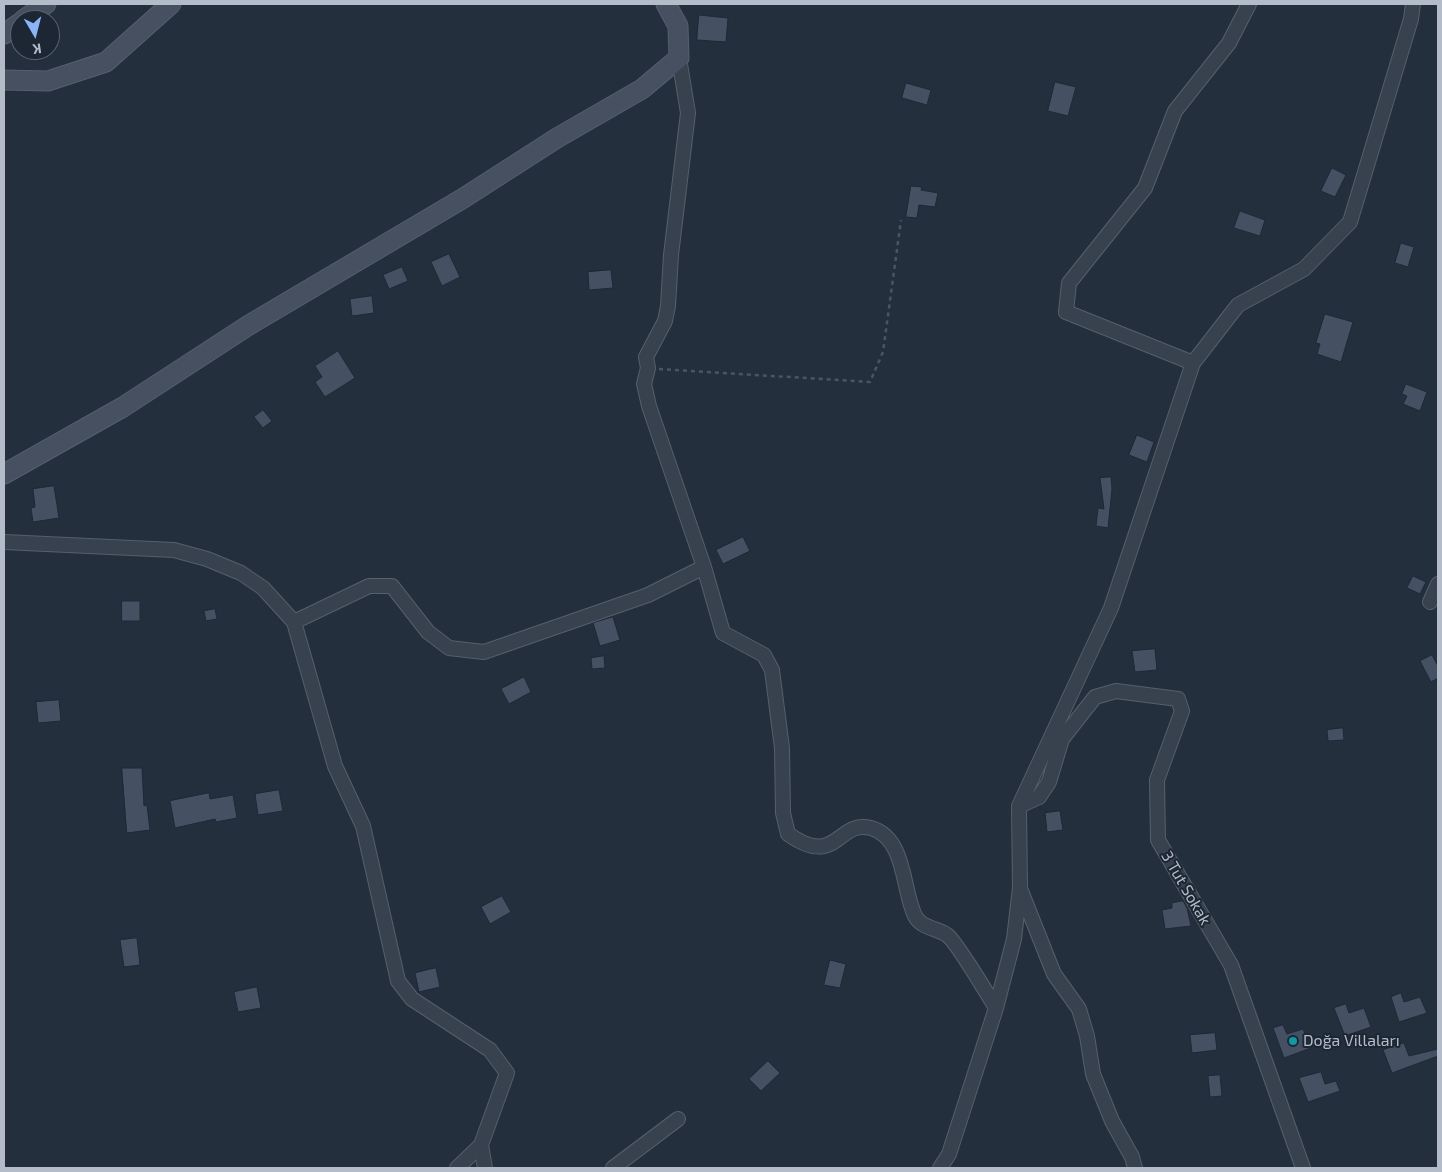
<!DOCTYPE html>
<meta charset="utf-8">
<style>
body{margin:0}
#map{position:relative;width:1442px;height:1172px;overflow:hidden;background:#242f3e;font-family:"Exo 2",sans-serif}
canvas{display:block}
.frame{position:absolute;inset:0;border:5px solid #b4bcc9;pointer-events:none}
.north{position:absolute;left:10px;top:10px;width:50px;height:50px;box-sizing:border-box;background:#1d2633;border:1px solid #59626f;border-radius:50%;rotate:172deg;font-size:14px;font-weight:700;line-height:20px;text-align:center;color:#b4bcc9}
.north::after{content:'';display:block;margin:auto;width:18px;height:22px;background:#8ab4f8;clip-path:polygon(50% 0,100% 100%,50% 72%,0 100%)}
</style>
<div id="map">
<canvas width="1442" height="1172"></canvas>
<div class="frame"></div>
<div class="north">K</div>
</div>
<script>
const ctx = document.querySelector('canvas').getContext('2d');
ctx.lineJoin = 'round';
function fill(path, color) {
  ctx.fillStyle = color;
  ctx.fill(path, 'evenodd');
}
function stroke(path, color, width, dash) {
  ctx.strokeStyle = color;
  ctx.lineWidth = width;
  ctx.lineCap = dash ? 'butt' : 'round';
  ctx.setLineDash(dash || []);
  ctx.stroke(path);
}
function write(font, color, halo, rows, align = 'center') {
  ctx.font = font + ' "Exo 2",sans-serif';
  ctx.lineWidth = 4;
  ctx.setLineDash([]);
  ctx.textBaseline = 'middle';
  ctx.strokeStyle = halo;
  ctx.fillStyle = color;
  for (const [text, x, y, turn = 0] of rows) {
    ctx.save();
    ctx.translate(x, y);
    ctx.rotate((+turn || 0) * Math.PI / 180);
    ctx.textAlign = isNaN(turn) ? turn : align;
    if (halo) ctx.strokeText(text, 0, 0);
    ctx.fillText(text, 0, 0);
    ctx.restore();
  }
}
const building = new Path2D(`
 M699,15l29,3 -2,24 -29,-2z
 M1055,82l21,5 -8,29 -20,-5z
 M906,83l25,7 -4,15 -25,-7z
 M1332,168l14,7 -11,22 -14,-6z
 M911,186l11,1 -1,3 17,3 -3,14 -16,-2 -2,13 -11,-1z
 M1240,211l25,9 -5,16 -26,-8z
 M1401,243l13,4 -6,20 -13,-4z
 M449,254l11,23 -18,9 -11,-24z
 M402,267l6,14 -19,8 -6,-14z
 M611,270l2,18 -24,2 -1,-18z
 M372,296l2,17 -22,3 -2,-17z
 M1325,314l28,8 -12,40 -24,-8 3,-10 -4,-1z
 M338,351l17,27 -30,19 -10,-15 7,-5 -7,-11z
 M1406,384l21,8 -7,19 -17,-7 4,-8 -5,-2z
 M263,410l9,11 -9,7 -9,-11z
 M1137,435l17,7 -7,20 -18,-7z
 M1111,477l1,12 -4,39 -12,-2 2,-18 6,1 -4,-31z
 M54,486l5,32 -26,4 -2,-14 4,-1 -2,-18z
 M743,537l7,14 -27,13 -7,-14z
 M1413,576l13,6 -6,12 -13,-6z
 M122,601h18v20h-18z
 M215,609l2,10 -11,2 -2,-10z
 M613,617l7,23 -20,6 -7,-23z
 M1155,649l2,21 -22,2 -3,-21z
 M1432,655l6,11v12l-7,4 -11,-21z
 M604,656l1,12 -13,1 -1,-11z
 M524,677l7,15 -22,12 -8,-15z
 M59,700l2,21 -23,2 -2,-21z
 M1343,728l1,12 -16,1 -1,-11z
 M122,768h20l2,38 3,-1 3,25 -23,3z
 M279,790l4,21 -25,4 -3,-21z
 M209,793l1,6 23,-4 4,23 -21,4 -1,-3 -40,9 -5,-27z
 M1060,811l3,19 -16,2 -2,-19z
 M502,896l9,16 -21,12 -9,-17z
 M1183,901l4,7 4,18 -26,3 -3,-19 10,-2v-5z
 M137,938l3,27 -16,2 -4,-27z
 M830,960l16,4 -6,24 -16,-3z
 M436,968l4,19 -21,5 -4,-19z
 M257,987l4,21 -23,4 -4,-20z
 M1401,993l3,9 16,-5 7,16 -28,9 -8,-25z
 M1346,1004l3,9 15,-5 7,19 -26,9 -11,-28z
 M1283,1025l4,9 16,-5 8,19 -27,10 -11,-30z
 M1215,1033l2,17 -25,3 -2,-18z
 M1404,1043l5,13 29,-7v7l-46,17 -9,-23z
 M768,1061l12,12 -19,18 -12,-12z
 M1321,1072l4,12 11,-3 4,10 -32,11 -9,-24z
 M1220,1075l2,21 -12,1 -2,-21z`);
fill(building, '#455162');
stroke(building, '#1f2835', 1);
const street = new Path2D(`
 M679,58l9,55 -17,142 -3,51 -3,15 -19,36 2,11 -4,16 5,22 55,161 19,66 41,22 8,15 10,78 1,65 5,21c50,35 49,-15 83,-6 35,10 31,61 44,88 6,12 22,12 32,19 9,6 41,60 49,73
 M1193,363l-127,-51 3,-29 76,-95 30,-77 54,-68 20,-39
 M4,542l170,8 33,9 34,14 22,15 31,34 41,144 28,60 35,155 14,18 78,51 17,23 -26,72 4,23
 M1430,602l8,-18
 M294,622l75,-36h23l36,46 21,16 35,4 164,-57 56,-28
 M1019,806l20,-9 10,-15 13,-43 33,-42 21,-6 62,8 4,12 -25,69 1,60 73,125 72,203
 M1021,891l33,83 25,35 8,27 6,38 19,47 20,36 3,11
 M457,1168l24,-23
 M613,1168l65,-49
 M940,1168l9,-14 47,-146 18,-69 6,-51 -1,-82 92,-198 82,-245 45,-58 66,-36 46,-47 61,-203 2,-15`);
const secondary = new Path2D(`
 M23,20l23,-16
 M4,34l16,-11
 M4,80l44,1 58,-19 65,-58
 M4,474l119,-67 126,-82 213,-126 95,-61 85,-49 37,-31 -1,-32 -12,-22`);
stroke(street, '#565f6c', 16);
stroke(secondary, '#565f6c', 21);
stroke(new Path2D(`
 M659,369l211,13 13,-30 18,-132`), '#44595c', 2.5, [4, 4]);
stroke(street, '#38414e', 14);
stroke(secondary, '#465061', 19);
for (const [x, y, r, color] of [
 [1293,1041,5,"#0f9aa8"]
]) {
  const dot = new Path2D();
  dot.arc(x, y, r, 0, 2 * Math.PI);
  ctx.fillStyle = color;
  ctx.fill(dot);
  stroke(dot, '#1d2633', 2);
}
write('16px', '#b4bcc9', '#1d2633', [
 ["3 Tut Sokak",1186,888,60]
]);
write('16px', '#b4bcc9', '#1d2633', [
 ["Doğa Villaları",1303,1041]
], 'left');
</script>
